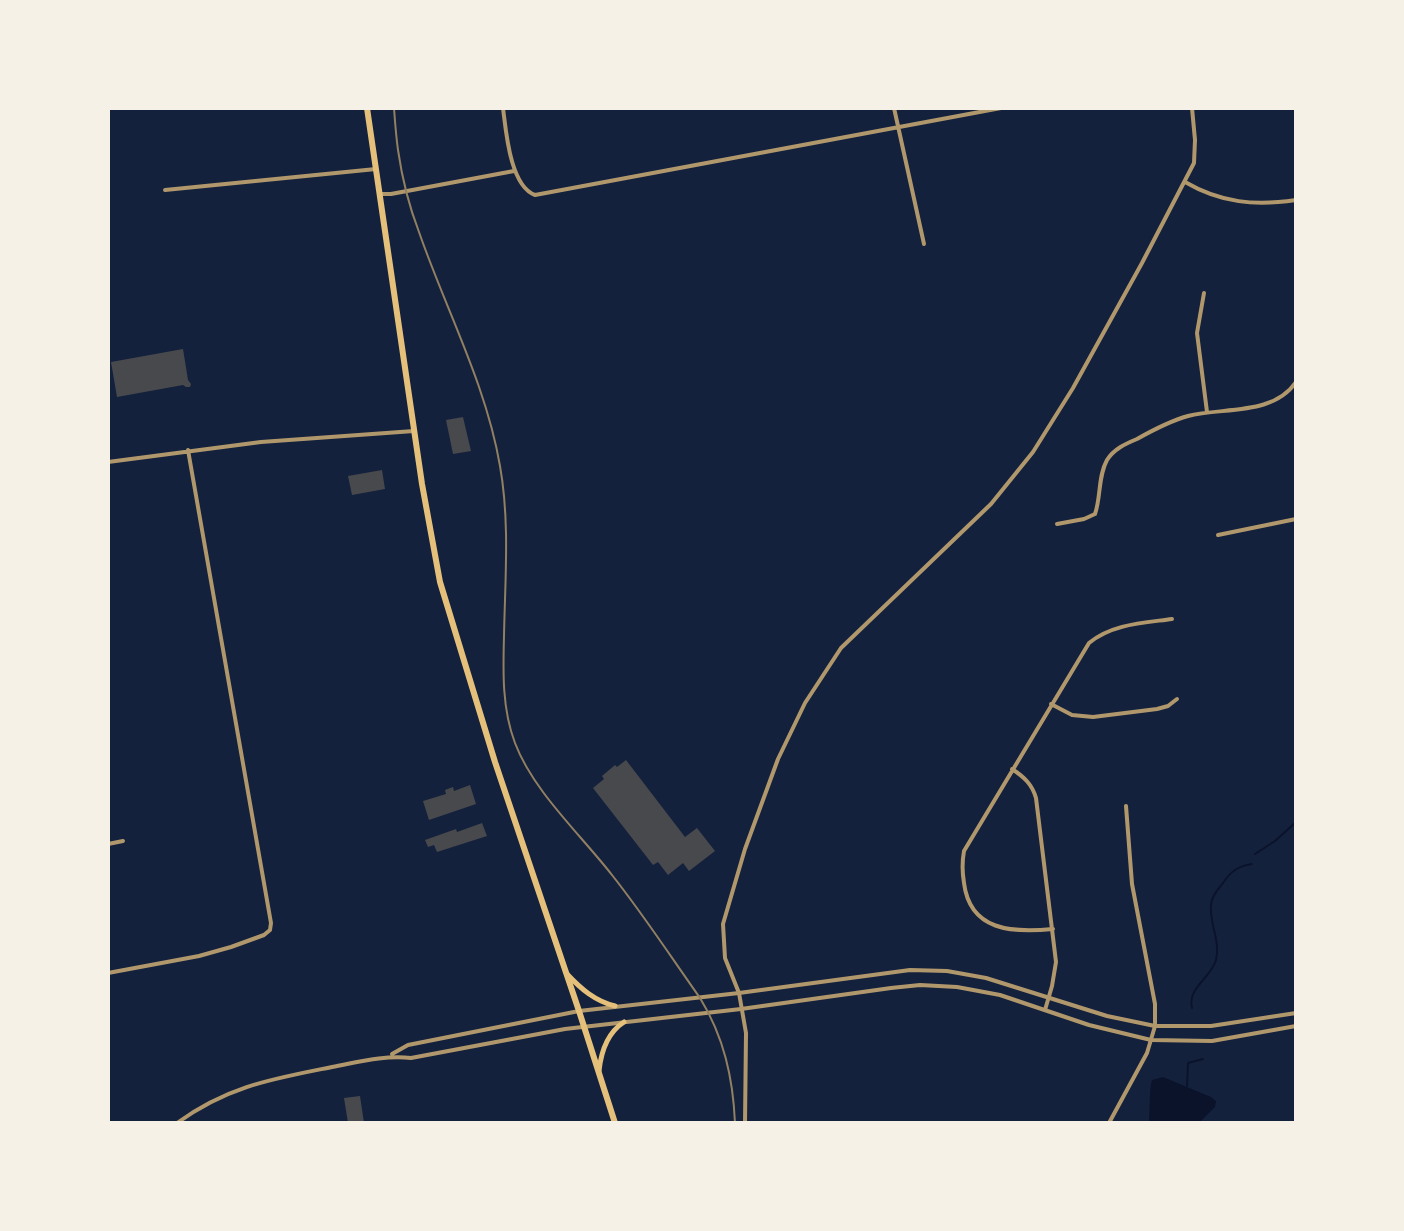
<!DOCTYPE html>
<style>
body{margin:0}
#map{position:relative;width:1404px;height:1231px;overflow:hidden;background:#14213d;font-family:Poppins,sans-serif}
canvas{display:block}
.frame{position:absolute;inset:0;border:110px solid #f6f1e7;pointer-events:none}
</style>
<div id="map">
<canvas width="1404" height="1231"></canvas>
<div class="frame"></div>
</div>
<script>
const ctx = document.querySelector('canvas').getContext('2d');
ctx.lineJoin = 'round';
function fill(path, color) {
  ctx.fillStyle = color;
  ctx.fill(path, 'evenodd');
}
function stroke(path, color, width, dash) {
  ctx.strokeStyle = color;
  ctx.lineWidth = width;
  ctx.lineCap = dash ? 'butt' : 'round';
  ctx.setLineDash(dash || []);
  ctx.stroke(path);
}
fill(new Path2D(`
 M1163,1077l48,20 5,4 -1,6 -16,16h-50c1,-12 0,-34 3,-43z`), '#0b132b');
stroke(new Path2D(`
 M1255,854l20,-13 21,-19
 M1192,1008c-5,-20 19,-30 24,-48 5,-18 -7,-37 -5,-55 0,-8 7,-16 12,-22 8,-12 15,-17 29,-19
 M1187,1086l1,-23 15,-4`), '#0b132b', 2);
fill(new Path2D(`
 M183,349l5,31 3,4 -1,3h-4l-3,-2 -66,12 -6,-35z
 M463,417l8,34 -18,3 -7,-34z
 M382,470l3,19 -33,6 -4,-19z
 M626,760l59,77 12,-9 18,23 -26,20 -6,-8 -15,12 -10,-13 -5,3 -60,-77 11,-9 -2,-3 13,-11 2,2z
 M470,785l6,19 -47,16 -6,-19 23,-7 -1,-4 8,-3 1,4z
 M482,823l5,13 -50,16 -3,-7 -6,2 -3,-7 31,-11 1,3z
 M360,1096l4,27h-16l-4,-25z`), '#48494c');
stroke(new Path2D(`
 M503,108c3,23 7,78 32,87l466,-87
 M894,108l30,136
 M1185,182c36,21 70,24 111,18
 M165,190l211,-21
 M379,194h12l123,-23
 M1204,293l-7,40 10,79
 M108,462l153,-20 153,-11
 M1057,524l27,-5 11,-5c6,-17 3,-38 12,-54 7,-11 18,-16 30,-21 16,-9 33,-18 51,-23 35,-9 85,0 108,-34
 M1218,535l78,-16
 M1051,704l21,11 21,2 64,-8 11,-3 9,-7
 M1012,769c12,8 20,15 24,29l20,164 -4,24 -7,24
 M108,844l15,-3
 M1053,929c-41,4 -83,2 -89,-46 -2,-12 -2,-21 0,-32l125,-208c23,-19 54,-20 83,-24
 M108,973l91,-17 32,-9 33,-12 6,-5 1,-7 -83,-473
 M745,1123l1,-90 -7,-40 -14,-35 -2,-34 22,-75 33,-90 27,-56 36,-55 150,-144 42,-52 40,-64 69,-125 52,-100 1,-23 -3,-32
 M1109,1123l38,-70 8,-27v-22l-23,-120 -6,-78`), '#b1986c', 4);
stroke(new Path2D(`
 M392,1054l16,-9 171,-34 160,-18 171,-23 37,1 39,7 121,38 48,10h56l85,-13
 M177,1123c51,-37 95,-44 155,-56 27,-5 52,-12 79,-9l154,-29 176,-20 150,-21 29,-3 37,2 43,8 89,30 62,15 61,1 84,-15`), '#b1986c', 4);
stroke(new Path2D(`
 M567,974c14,15 28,27 48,32
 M599,1071c2,-19 8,-38 25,-49`), '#e5c07b', 5);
stroke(new Path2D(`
 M367,108l55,376 18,98 55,180 84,249 36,112`), '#e5c07b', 6);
stroke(new Path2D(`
 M394,108c1,14 2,28 4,42 4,28 11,56 21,82 27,78 67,152 81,234 10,56 5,114 4,170 -1,36 -2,73 11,107 18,48 66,92 97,132 31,39 59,82 88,123 24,39 33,80 35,125`), '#918062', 2);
</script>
